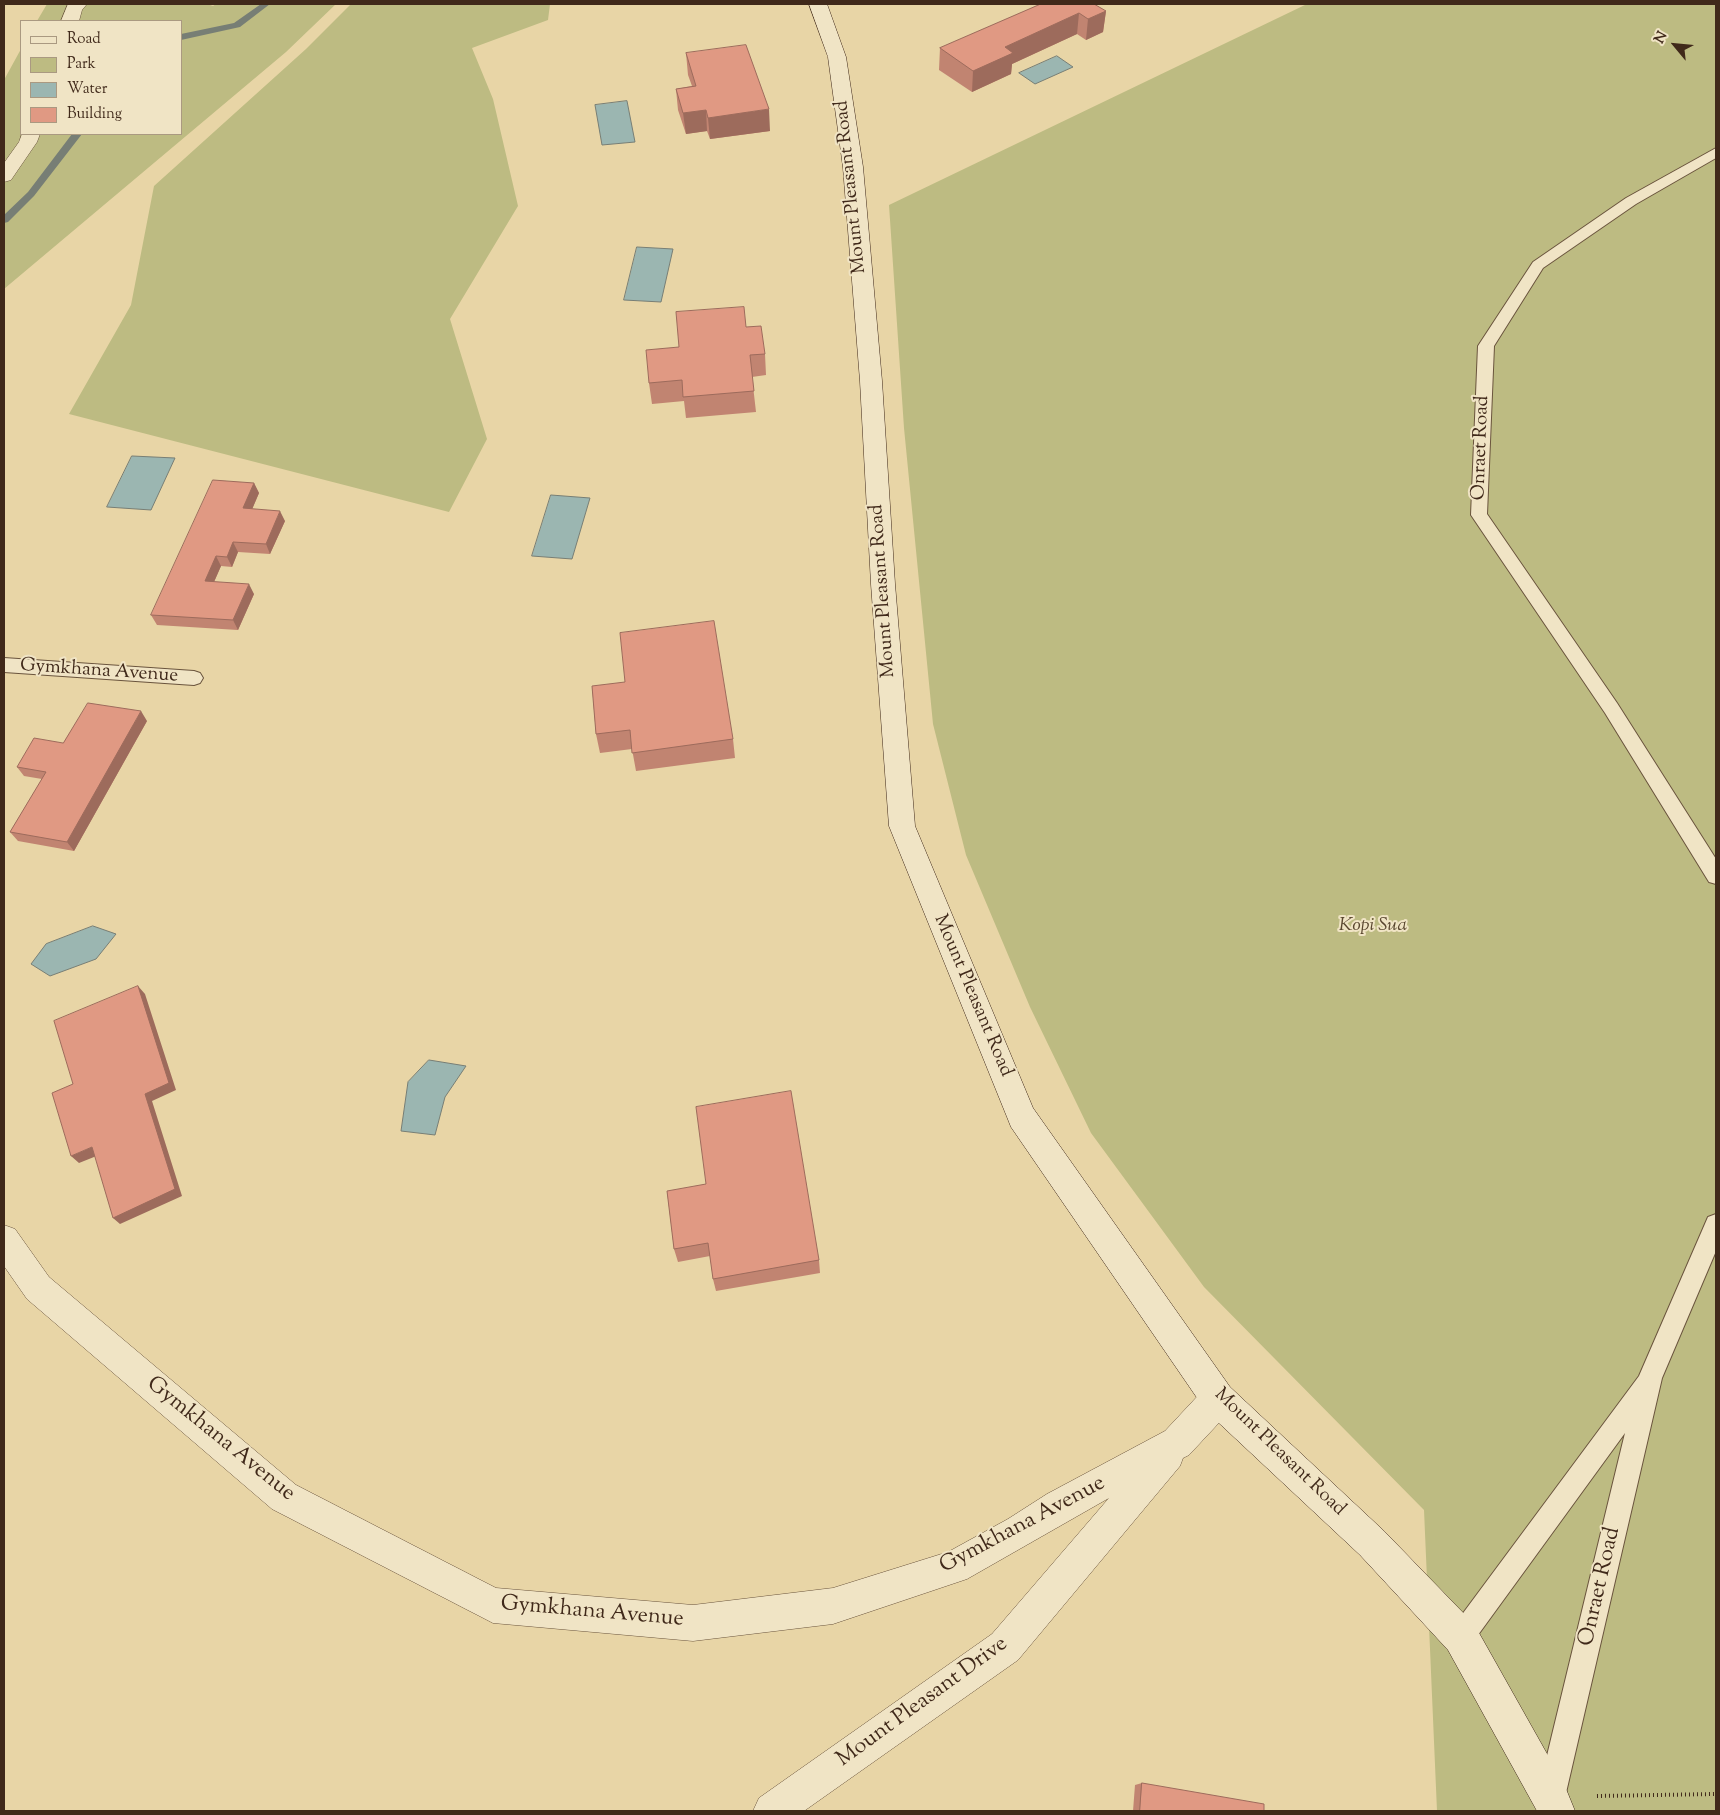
<!DOCTYPE html>
<style>
body{margin:0}
#map{position:relative;width:1720px;height:1815px;overflow:hidden;background:#e8d5a6;font-family:"Sorts Mill Goudy",serif}
canvas{display:block}
.frame{position:absolute;inset:0;border:5px solid #40291a;pointer-events:none}
.legend{position:absolute;left:20px;top:20px;width:162px;height:115px;box-sizing:border-box;background:#f0e4c5;border:1px solid #aa9981;margin:0;padding:6px 9px;list-style:none;font-size:15px;color:#40291a}
.legend li{display:flex;align-items:center;gap:10px;height:25px}
.legend b{width:25px;border:1px solid #aa9981}
.north{position:absolute;left:1650px;top:20px;width:50px;height:50px;-webkit-text-stroke:4px #f0e4c5;paint-order:stroke;rotate:298deg;font-size:14px;font-weight:700;line-height:20px;text-align:center;color:#40291a}
.north::after{content:'';display:block;margin:auto;width:18px;height:22px;background:#40291a;clip-path:polygon(50% 0,100% 100%,50% 72%,0 100%)}
</style>
<div id="map">
<canvas width="1720" height="1815"></canvas>
<div class="frame"></div>
<ul class="legend">
<li><b style="height:6px;background:#f0e4c5"></b>Road</li>
<li><b style="height:14px;background:#bdbb82"></b>Park</li>
<li><b style="height:14px;background:#9bb6b1"></b>Water</li>
<li><b style="height:14px;background:#e09983"></b>Building</li>
</ul>
<div class="north">N</div>
</div>
<script>
const ctx = document.querySelector('canvas').getContext('2d');
ctx.lineJoin = 'round';
function fill(path, color) {
  ctx.fillStyle = color;
  ctx.fill(path, 'evenodd');
}
function stroke(path, color, width, dash) {
  ctx.strokeStyle = color;
  ctx.lineWidth = width;
  ctx.lineCap = dash ? 'butt' : 'round';
  ctx.setLineDash(dash || []);
  ctx.stroke(path);
}
function write(font, color, halo, rows, align = 'center') {
  ctx.font = font + ' "Sorts Mill Goudy",serif';
  ctx.lineWidth = 4;
  ctx.setLineDash([]);
  ctx.textBaseline = 'middle';
  ctx.strokeStyle = halo;
  ctx.fillStyle = color;
  for (const [text, x, y, turn = 0] of rows) {
    ctx.save();
    ctx.translate(x, y);
    ctx.rotate((+turn || 0) * Math.PI / 180);
    ctx.textAlign = isNaN(turn) ? turn : align;
    if (halo) ctx.strokeText(text, 0, 0);
    ctx.fillText(text, 0, 0);
    ctx.restore();
  }
}
fill(new Path2D(`
 M47,4h160l6,2 3,-2h120l-50,48 -282,237v-209l17,-31v85h160v-113h-144z
 M351,4h199l-2,16 -76,28 21,51 25,107 -68,113 37,120 -38,73 -380,-98 62,-109 23,-119 152,-137z
 M1307,4h409v1807h-279l-13,-301 -220,-223 -113,-154 -61,-126 -64,-152 -33,-131 -29,-296 -15,-223z`), '#bdbb82');
const water = new Path2D(`
 M1057,56l16,11 -38,17 -16,-11z
 M627,101l8,41 -33,3 -7,-40z
 M637,247l36,2 -12,53 -37,-2z
 M132,456l43,2 -24,52 -44,-3z
 M551,495l39,3 -18,61 -40,-3z
 M93,926l23,8 -20,25 -46,17 -19,-12 15,-20z
 M429,1060l37,6 -21,31 -10,38 -34,-4 7,-49z`);
fill(water, '#9bb6b1');
stroke(water, '#777e75', 1);
fill(new Path2D(`
 M261,4h9l-30,23 -59,13v-6l53,-11z
 M72,134h10l-48,62 -26,26 -4,1v-8l24,-23z`), '#777e75');
const lane = new Path2D(`
 M1716,148v10l-80,46 -93,64 -49,78 -7,168 130,189 99,156v25l-7,-2 -104,-169 -134,-198 7,-169 55,-84 93,-64z
 M4,658l190,13 6,2 3,5 -3,5 -6,2 -190,-13z
 M1716,1214v37l-54,127 -97,419 -4,10 -10,4 -10,-4 -4,-10 88,-364 -155,213 -9,4 -9,-4 -4,-9 4,-9 187,-252 69,-159z`);
const street = new Path2D(`
 M68,4h19l-5,6 -3,11h-18z
 M22,134h18l-3,8 -26,38 -7,2v-19l15,-21z
 M4,1225l11,4 34,48 247,208 200,103 197,17 140,-17 115,-36 60,-33 39,-25 118,-63 41,-44 12,-4 12,4 4,12 -4,12 -41,44 -6,3 -3,8 -162,194 -214,151h-51l6,-13 233,-164 117,-136 -142,81 -134,45 -140,17 -200,-18 -221,-114 -245,-210 -23,-33z`);
const secondary = new Path2D(`
 M809,4h18l19,53 17,110 19,214 13,203 20,242 118,282 197,279 154,144 90,93 90,160 11,27h-38l-89,-161 -88,-95 -154,-144 -195,-284 -4,-10 -118,-291 -18,-242 -11,-203 -17,-214 -15,-110z`);
stroke(lane, '#6a543d', 2);
stroke(street, '#6a543d', 1);
stroke(secondary, '#40291a', 1);
stroke(new Path2D(`
 M1597,1796l119,-2`), '#40291a', 4, [1, 3]);
fill(lane, '#f0e4c5');
fill(street, '#f0e4c5');
fill(secondary, '#f0e4c5');
fill(new Path2D(`
 M1041,4l65,7 -3,21 -17,8 -9,-6 -65,30 -1,10 -39,18 -33,-22 1,-22z
 M686,53l84,78 -60,8 -3,-8 -21,3 -8,-24 -2,-21 16,-3 -4,-11z
 M746,327l19,27 1,21 -14,2 4,35 -70,6 -2,-17 -32,3 -3,-21 30,-36z
 M254,483l5,10 -7,16 33,12 -15,33 -32,-2 -6,15 -11,-1 -7,16 40,12 -16,36 -81,-5 -6,-10z
 M592,686l141,53 2,19 -99,13 -4,-22 -32,4 -4,-19z
 M147,721l-73,130 -56,-10 -8,-9 32,-53 -18,-3 -7,-9 46,-24z
 M667,1191l152,69 1,13 -104,18 -3,-12 -3,-23 -32,6 -4,-13z
 M1142,1783l122,28h-131l2,-26z`), '#c18471');
fill(new Path2D(`
 M1106,11l-3,21 -17,8 2,-21z
 M1079,13l-2,21 -65,30 -1,10 -39,18 1,-21 32,-24z
 M769,109l1,22 -60,8 -2,-21z
 M706,110l1,21 -21,3 -3,-21z
 M254,483l5,10 -11,26 -5,-11z
 M280,511l5,10 -15,33 -4,-10z
 M233,542l5,10 -6,15 -5,-10z
 M216,556l5,10 -11,25 -5,-10z
 M249,584l5,10 -16,36 -5,-10z
 M141,711l6,10 -73,130 -7,-9z
 M138,986l7,8 31,96 -24,11 30,95 -62,28 -7,-6 32,-124z
 M92,1147l7,8 -20,8 -8,-7z`), '#9d6b5c');
const building = new Path2D(`
 M1041,4h53l12,7 -18,8 -9,-6 -74,34 8,6 -40,18 -33,-23z
 M746,45l23,64 -61,9 -2,-8 -23,3 -7,-24 20,-3 -10,-33z
 M744,307l2,20 15,-1 4,28 -15,1 4,36 -71,6 -1,-17 -33,3 -3,-33 33,-3 -3,-35z
 M213,480l41,3 -11,25 37,3 -14,33 -33,-2 -6,15 -11,-1 -11,25 44,3 -16,36 -82,-5z
 M714,621l19,118 -101,14 -2,-23 -34,4 -4,-48 33,-4 -5,-49z
 M88,703l53,8 -74,131 -57,-10 36,-60 -29,-5 17,-29 29,5z
 M138,986l31,97 -24,11 30,95 -62,29 -21,-71 -21,9 -19,-63 21,-9 -19,-63z
 M791,1091l28,169 -106,19 -5,-36 -34,6 -7,-58 39,-7 -10,-77z
 M1142,1783l122,21v7h-124z`);
fill(building, '#e09983');
stroke(building, '#9d6b5c', 1);
write('19px', '#40291a', '#f0e4c5', [
 ["Mount Pleasant Road",852,187,-96],
 ["Onraet Road",1482,448,-88],
 ["Mount Pleasant Road",884,591,-94],
 ["Gymkhana Avenue",99,672,4],
 ["Mount Pleasant Road",972,996,67],
 ["Mount Pleasant Road",1279,1453,44]
]);
write('italic 19px', '#59462f', '#f0e4c5', [
 ["Kopi Sua",1373,927]
]);
write('22px', '#40291a', '#f0e4c5', [
 ["Gymkhana Avenue",220,1440,39],
 ["Gymkhana Avenue",1023,1526,-28],
 ["Onraet Road",1601,1587,-77],
 ["Gymkhana Avenue",592,1613,5],
 ["Mount Pleasant Drive",923,1703,-36]
]);
</script>
